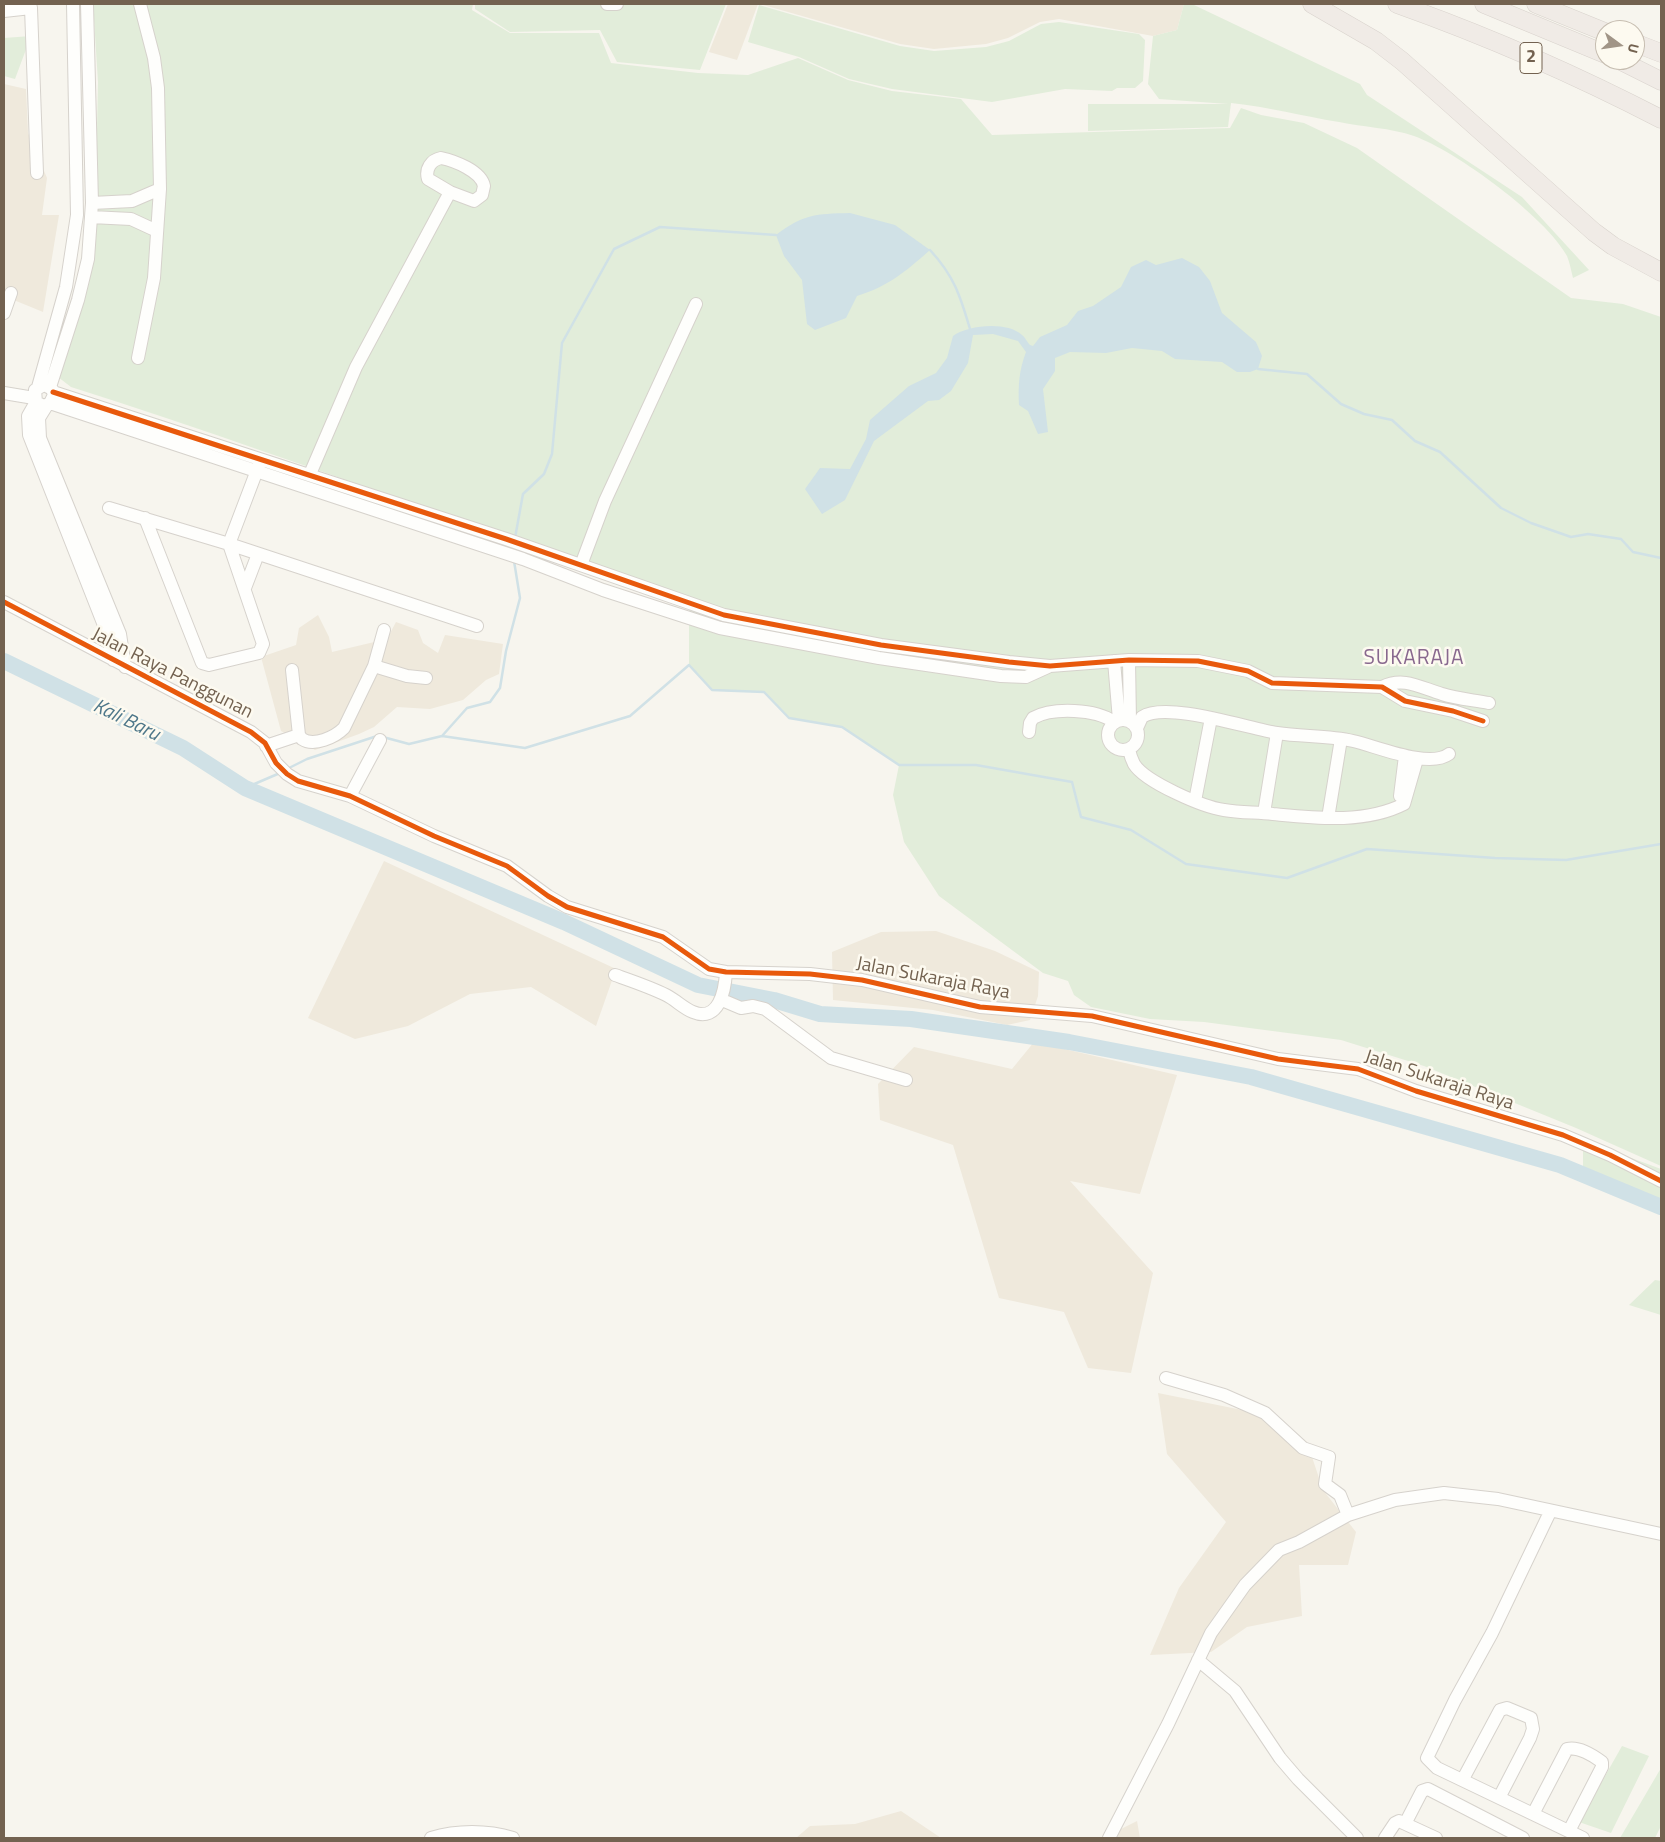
<!DOCTYPE html>
<style>
body{margin:0}
#map{position:relative;width:1665px;height:1842px;overflow:hidden;background:#f7f5ee;font-family:"Titillium Web",sans-serif}
canvas{display:block}
.frame{position:absolute;inset:0;border:5px solid #736250;pointer-events:none}
.north{position:absolute;left:1595px;top:20px;width:50px;height:50px;box-sizing:border-box;background:#fdfaf0;border:1px solid #c6bdb0;border-radius:50%;rotate:104deg;font-size:14px;font-weight:700;line-height:20px;text-align:center;color:#736250}
.north::after{content:'';display:block;margin:auto;width:18px;height:22px;background:#a19587;clip-path:polygon(50% 0,100% 100%,50% 72%,0 100%)}
</style>
<div id="map">
<canvas width="1665" height="1842"></canvas>
<div class="frame"></div>
<div class="north">U</div>
</div>
<script>
const ctx = document.querySelector('canvas').getContext('2d');
ctx.lineJoin = 'round';
function fill(path, color) {
  ctx.fillStyle = color;
  ctx.fill(path, 'evenodd');
}
function stroke(path, color, width, dash) {
  ctx.strokeStyle = color;
  ctx.lineWidth = width;
  ctx.lineCap = dash ? 'butt' : 'round';
  ctx.setLineDash(dash || []);
  ctx.stroke(path);
}
function write(font, color, halo, rows, align = 'center') {
  ctx.font = font + ' "Titillium Web",sans-serif';
  ctx.lineWidth = 5;
  ctx.setLineDash([]);
  ctx.textBaseline = 'middle';
  ctx.strokeStyle = halo;
  ctx.fillStyle = color;
  for (const [text, x, y, turn = 0] of rows) {
    ctx.save();
    ctx.translate(x, y);
    ctx.rotate((+turn || 0) * Math.PI / 180);
    ctx.textAlign = isNaN(turn) ? turn : align;
    if (halo) ctx.strokeText(text, 0, 0);
    ctx.fillText(text, 0, 0);
    ctx.restore();
  }
}
fill(new Path2D(`
 M728,4h30l-21,56 -28,-8z
 M760,4h424l-7,26 -24,6 -94,-17 -19,3 -32,16 -22,6 -52,5 -34,-5z
 M4,84l22,5 2,44 19,45 -5,37h17l-16,97 -39,-16z
 M318,615l11,22 3,15 55,-13 9,-17 22,8 5,13 15,10 7,-18 58,9 -4,30 -13,6 -23,20 -33,9 -33,-2 -23,20 -15,7 -44,16 -34,-19 -20,-74 35,-12 3,-17z
 M384,861l232,108 -20,57 -65,-39 -61,7 -62,32 -53,13 -47,-21z
 M936,931l59,20 44,21 -1,24 -8,24 -23,5 -74,-15 -100,-10 -1,-48 49,-20z
 M1034,1042l143,33 -37,119 -70,-13 83,92 -22,100 -43,-5 -24,-56 -65,-14 -46,-153 -73,-25 -2,-36 36,-37 98,22z
 M1158,1393l119,24 30,25 16,48 33,42 -8,33h-49l3,51 -55,11 -36,25 -61,3 29,-67 47,-66 -59,-68z
 M901,1811l40,27h-145l14,-12 45,-2z
 M1137,1821l3,17h-37z`), '#efe9dc');
fill(new Path2D(`
 M93,4h380l-1,6 38,23h89l12,30 87,10 50,2 50,-17 50,22 44,11 69,8 31,36 238,-7 11,-20 20,7 43,8 53,25 214,150 52,6 38,13v849l-85,-38 -152,-62 -83,-26 -137,-18 -54,-3 -59,-12 -17,-12 -6,-14 -25,-8 -104,-77 -35,-54 -11,-47 6,-30 -57,-38 -53,-9 -25,-26 -52,-2 -23,-25v-67c-77,-31 -156,-53 -234,-80 -127,-44 -255,-90 -384,-131l-13,-10 13,-53 25,-150 2,-92z
 M475,4h127c6,7 10,7 19,5l3,-5h102l-26,66 -83,-8 -17,-32 -90,2 -35,-23z
 M1184,4l10,1 166,79 7,11 155,102 67,73 -16,8c-2,-7 -3,-15 -6,-22 -21,-39 -111,-105 -153,-120 -23,-8 -51,-9 -75,-14 -37,-6 -70,-15 -108,-19l-3,24 -140,4v-27h140l-69,-5 -11,-15 5,-48 24,-6z
 M759,5l141,41 34,5 52,-4 23,-6 32,-17 18,-2 80,12 6,6 -2,41 -8,7h-18l-5,3 -47,-2 -73,13 -100,-13 -43,-10 -50,-22 -51,-15z
 M31,36l-16,43 -11,-3v-38z
 M1583,1150l35,3 43,16v33l-78,-34z
 M1655,1280l6,1v34l-32,-10z
 M1622,1746l27,10 -38,77 -32,-11z
 M1661,1768v58l-6,12h-35z`), '#e2edda');
fill(new Path2D(`
 M850,213l45,12 35,25c-25,22 -41,36 -73,46l-11,22 -31,12 -8,-6 -5,-44 -18,-24 -8,-21c28,-21 39,-21 74,-22z
 M1182,258l17,9 11,14 12,32 34,29 6,14 -4,13 -8,3h-13l-15,-10 -47,-3 -13,-8 -30,-3 -26,5 -36,-1 -15,6v13l-12,18 5,43 -10,2 -10,-23 -9,-6c-1,-19 0,-35 7,-53l-8,-11 -25,-7 -20,1 -5,28 -17,28 -12,9 -11,1 -54,40 -29,59 -23,14 -17,-25 15,-21 30,1 16,-30 4,-19 39,-34 27,-13 11,-15 6,-22c15,-11 54,-15 69,-1 3,2 5,7 8,10l3,1 7,-9 27,-12 11,-14 15,-5 28,-19 10,-20 15,-7 10,5z`), '#d0e1e6');
stroke(new Path2D(`
 M930,250c24,26 30,45 40,79
 M1258,369l49,5 34,30 23,10 28,6 23,21 25,11 61,56 30,15 40,14 17,-3 33,5 12,13 28,6
 M515,538l8,-44 21,-20 8,-20 10,-111 52,-94 46,-22 116,8
 M442,736l83,12 105,-32 59,-51 23,25 52,2 25,26 53,9 57,38h77l96,17 9,35 50,13 55,34 101,14 80,-29 128,9 71,2 95,-16
 M383,737l26,7 33,-8 25,-28 23,-6 10,-14 6,-37 14,-53 -6,-37
 M287,769l20,-10 70,-23
 M245,788l35,-15`), '#d0e1e6', 2.5);
stroke(new Path2D(`
 M4,661l179,87 62,40 319,134 134,63 76,15 46,14 91,5 158,23 182,35 309,88 101,42`), '#d0e1e6', 16);
const minor = new Path2D(`
 M607,4h10
 M31,8l6,165
 M4,11l27,-3 -1,-4
 M441,158c14,3 40,13 43,28l-2,9 -8,6 -24,-9 -22,-13c-3,-10 3,-19 13,-21z
 M92,203l40,-2 28,-12
 M91,217l40,2 26,12
 M4,313l7,-20
 M138,358l16,-80 6,-89 -2,-101 -4,-30 -14,-54
 M38,387l28,-100 11,-72 -4,-211
 M50,387l28,-87 10,-41 4,-56 -5,-199
 M53,392l453,147 218,76 157,30 128,17 41,4 79,-6 69,1 50,10 24,12 110,4 23,14 48,10 30,10
 M4,393l30,5
 M36,402l8,4 6,-3 4,-8 -2,-6 -8,-4 -9,5 1,12 -8,14 1,19 78,198 6,27
 M50,403l473,156 80,31 117,38 159,30 122,18 25,1 22,-10
 M47,405l-8,13 1,20 80,196 5,33
 M310,474l46,-107 94,-175
 M109,508l120,36 248,82
 M145,518l57,145 7,2 50,-12 4,-9 -34,-100 30,-79
 M581,565l24,-64 91,-197
 M245,588l13,-34
 M4,602l247,130 14,11 11,20 11,11 11,7 52,15 84,40 73,30 41,30 19,11 96,30 46,32 17,3 84,2 52,6 118,27 112,9 186,43 80,10 58,22 147,44 47,20 51,26
 M1129,660l1,61
 M1114,661l5,59
 M374,666l33,10 19,2
 M292,670l7,65 3,4c12,8 33,-2 42,-11l30,-62 10,-36
 M1382,687c22,-11 39,1 60,7 15,5 32,6 47,9
 M1108 735a15 15 0 1 1 30 0a15 15 0 1 1-30 0Z
 M1137,728l5,-11c24,-16 105,11 135,16 25,4 51,2 76,8 23,5 76,28 96,13
 M1029,732l1,-9 3,-5c20,-11 63,-9 81,4
 M266,746l33,-11
 M1129,750c1,4 3,10 5,14 11,18 69,43 90,46 17,3 33,2 49,4 43,4 92,10 131,-10l13,-45
 M350,796l30,-56
 M1400,796l5,-40
 M1195,801l16,-83
 M1264,813l13,-80
 M1328,818l13,-79
 M615,975c17,6 35,12 51,20 10,5 17,13 27,17 26,11 32,-22 33,-40
 M722,1000l19,8 12,-2 12,3 66,49 75,22
 M1166,1378l58,17 41,18 38,35 26,9 -4,27 15,11 8,20
 M1550,1512l-58,121 -37,67 -28,58 10,10 146,70
 M1198,1660l37,31 45,67 18,21 59,59
 M1463,1779l37,-69 7,-2 24,10 2,11 -3,9 -30,58
 M1533,1814l34,-65c11,-3 27,7 35,13v5l-33,64
 M1406,1822l16,-31 6,-2 95,49
 M431,1838c26,-8 56,-8 82,0
 M1109,1838l59,-114 43,-91 34,-48 34,-35 20,-8 49,-27 47,-15 49,-7 54,6 163,35
 M1385,1838l10,-15 4,-2 37,17`);
const highway = new Path2D(`
 M1312,4l64,37 26,20 192,171 19,14 48,26
 M1397,4c90,32 179,71 264,115
 M1484,4l121,50
 M1536,4l69,28
 M1635,43l26,10
 M1619,60l42,21`);
stroke(minor, '#d6d2cc', 14);
stroke(highway, '#d8d2cc', 19);
stroke(minor, '#fefefc', 12);
stroke(highway, '#f0ebe6', 18);
stroke(new Path2D(`
 M53,392l453,147 218,76 157,30 128,17 41,4 79,-6 69,1 50,10 24,12 110,4 23,14 48,10 30,10
 M4,602l247,130 14,11 11,20 11,11 11,7 52,15 84,40 73,30 41,30 19,11 96,30 46,32 17,3 84,2 52,6 118,27 112,9 186,43 80,10 58,22 147,44 47,20 51,26`), '#e8590c', 5);
for (const [x, y, w] of [
 [1531,58,22]
]) {
  const box = new Path2D();
  box.roundRect(x - w / 2, y - 15.5, w, 31, 4);
  ctx.fillStyle = '#fdfaf0';
  ctx.fill(box);
  stroke(box, '#736250', 1);
}
write('bold 18px', '#736250', null, [
 ["2",1531,58]
]);
write('19px', '#736250', '#fdfaf0', [
 ["Jalan Raya Panggunan",172,674,27],
 ["Jalan Sukaraja Raya",933,979,11],
 ["Jalan Sukaraja Raya",1439,1081,18]
]);
write('italic 20px', '#4f788a', '#fdfaf0', [
 ["Kali Baru",126,721,26]
]);
ctx.letterSpacing = '1px';
write('21px', '#88688e', '#fdfaf0', [
 ["SUKARAJA",1414,659]
]);
ctx.letterSpacing = '0px';
</script>
